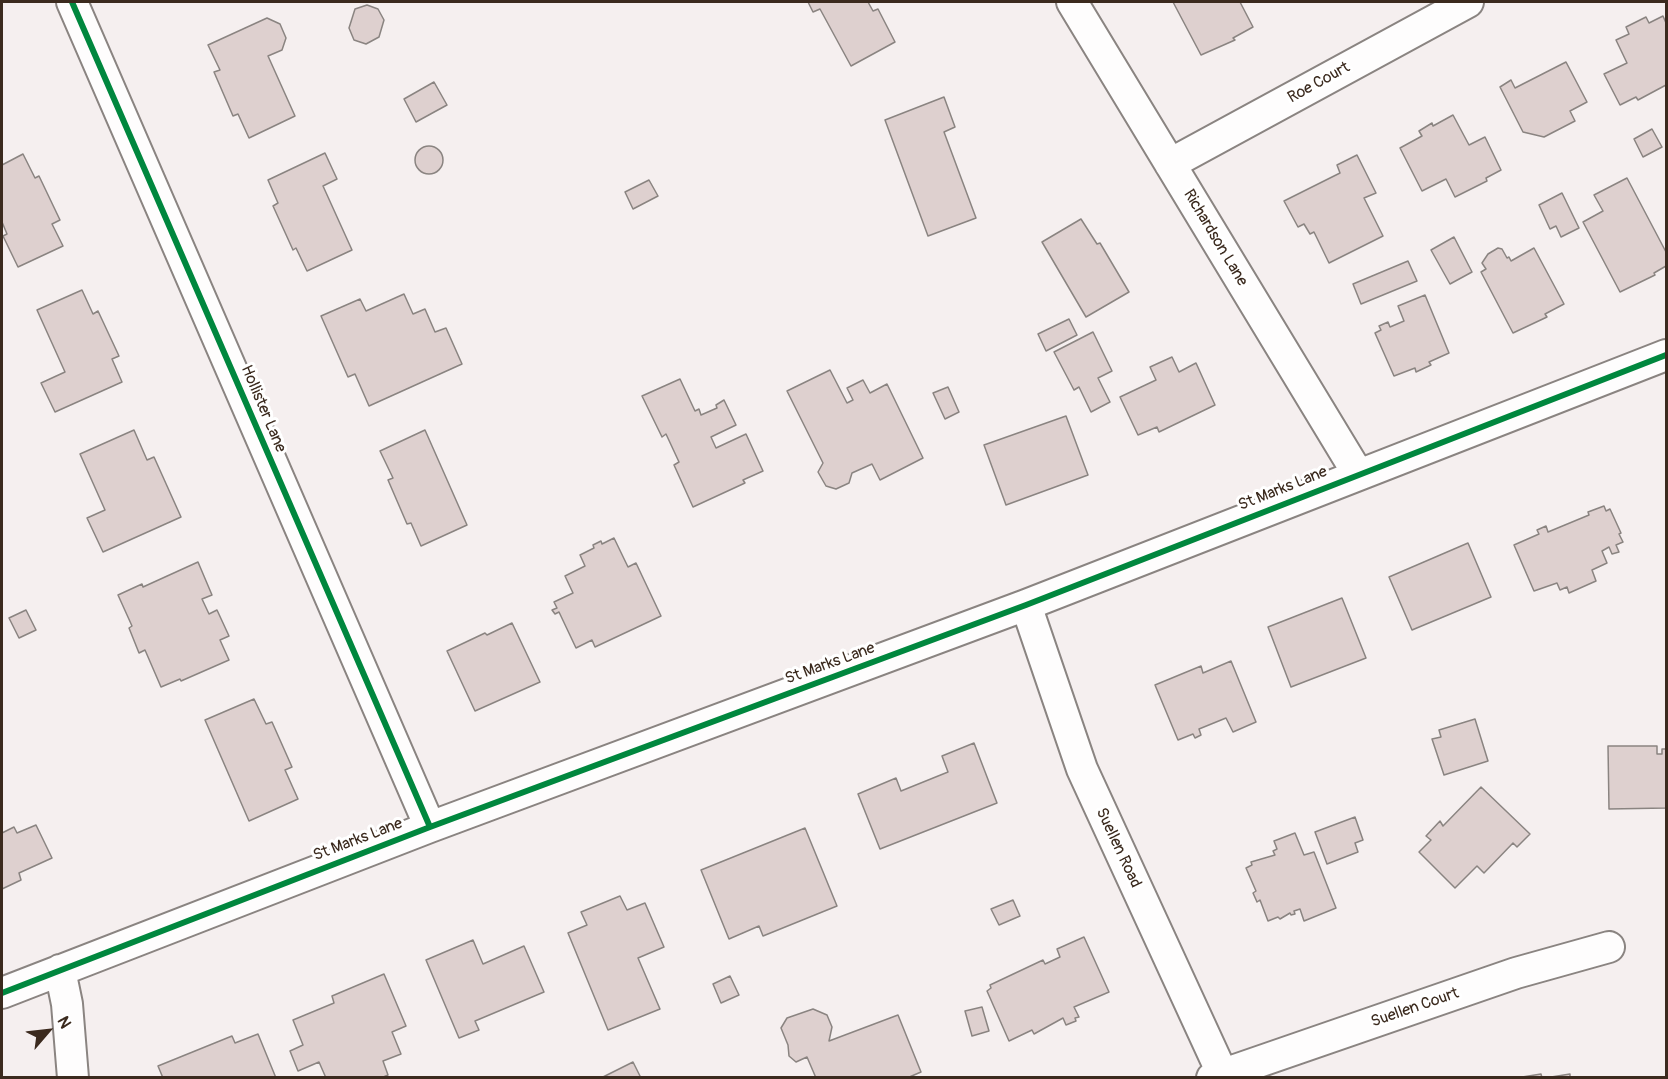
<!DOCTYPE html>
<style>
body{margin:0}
#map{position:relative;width:1668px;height:1079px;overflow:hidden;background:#f5efef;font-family:Pangolin,sans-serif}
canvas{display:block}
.frame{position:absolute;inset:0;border:3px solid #3b2a1e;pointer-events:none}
.north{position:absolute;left:18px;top:1001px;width:60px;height:60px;-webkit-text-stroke:4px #fff;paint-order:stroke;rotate:62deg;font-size:16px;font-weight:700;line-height:24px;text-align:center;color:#3b2a1e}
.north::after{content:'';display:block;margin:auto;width:21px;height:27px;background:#3b2a1e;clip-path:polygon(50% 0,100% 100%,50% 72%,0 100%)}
</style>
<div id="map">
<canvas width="1668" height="1079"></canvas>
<div class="frame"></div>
<div class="north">N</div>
</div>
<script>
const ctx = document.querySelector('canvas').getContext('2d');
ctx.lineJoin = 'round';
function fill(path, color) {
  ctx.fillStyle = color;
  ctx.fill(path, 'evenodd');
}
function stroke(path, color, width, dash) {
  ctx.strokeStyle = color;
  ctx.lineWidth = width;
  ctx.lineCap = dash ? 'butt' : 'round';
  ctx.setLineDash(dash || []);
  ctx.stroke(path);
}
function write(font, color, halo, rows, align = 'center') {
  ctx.font = font + ' Pangolin,sans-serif';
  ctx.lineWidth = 6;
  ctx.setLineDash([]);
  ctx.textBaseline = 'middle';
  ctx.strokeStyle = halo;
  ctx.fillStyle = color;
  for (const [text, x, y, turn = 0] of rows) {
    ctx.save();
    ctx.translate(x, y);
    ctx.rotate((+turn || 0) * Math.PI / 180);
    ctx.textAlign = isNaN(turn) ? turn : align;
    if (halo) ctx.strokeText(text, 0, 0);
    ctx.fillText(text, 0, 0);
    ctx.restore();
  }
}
const building = new Path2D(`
 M808,2h60l5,9 5,-2 17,33 -44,24 -31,-57 -7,3z
 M1173,2h67l13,25 -20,11 2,2 -34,15z
 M367,5l11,4 6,11 -5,17 -13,7 -12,-4 -5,-12 6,-19z
 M1663,16l3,7v62l-28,15 -2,-3 -16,8 -16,-31 23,-11 -11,-23 13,-6 -3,-7 20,-10 3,6z
 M267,18l13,6 6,14 -4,12 -14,6 27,60 -46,22 -11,-24 -5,2 -19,-44 6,-2 -12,-25z
 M1566,62l21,40 -17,9 5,10 -31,16 -21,-5 -23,-45 11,-7 4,8z
 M434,82l13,23 -31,17 -12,-23z
 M944,97l11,30 -11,5 32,86 -48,18 -43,-116z
 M1453,115l16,30 16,-8 16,33 -15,8 1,3 -32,16 -9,-18 -24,12 -22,-43 22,-12 -3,-5 13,-8 1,3z
 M1652,129l10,18 -19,10 -9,-18z
 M415 160a14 14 0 1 1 28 0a14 14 0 1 1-28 0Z
 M325,153l12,26 -14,7 29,64 -45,21 -11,-23 -3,2 -20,-44 5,-3 -10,-23z
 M23,154l12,24 4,-2 21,44 -8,4 11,22 -45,21 -15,-31 4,-2 -5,-12v-57z
 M1357,155l19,38 -12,5 19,38 -54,27 -15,-31 -4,2 -6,-10 -6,3 -14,-26 56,-28 -3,-8z
 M1627,178l39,74v14l-12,7 1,2 -35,17 -37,-70 20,-11 -9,-16z
 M649,180l9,16 -25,13 -8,-17z
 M1562,193l17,35 -18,9 -5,-11 -6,3 -11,-24z
 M1081,219l16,25 3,-1 29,49 -43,25 -44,-75z
 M1454,237l18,35 -22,12 -19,-34z
 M1498,248l4,1 5,9 2,-1 2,4 23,-13 30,56 -19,10 2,3 -34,16 -32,-61 5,-3 -4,-6 6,-9z
 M1408,261l9,20 -56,23 -8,-20z
 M82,290l11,24 5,-3 21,45 -7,3 10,23 -67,30 -14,-29 24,-11 -28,-62z
 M404,294l9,20 12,-5 10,23 11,-4 16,36 -93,42 -14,-32 -7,3 -27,-61 39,-17 6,12z
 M1425,295l24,58 -20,9 2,3 -15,7 -1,-4 -21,8 -19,-43 6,-3 -2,-4 9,-4 2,5 14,-6 -6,-15z
 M1069,319l8,16 -31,16 -8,-17z
 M1093,332l19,39 -14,7 12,24 -19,10 -12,-25 -5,3 -20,-38z
 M1172,357l7,15 17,-9 19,42 -56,27 -2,-5 -19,8 -18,-38 36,-17 -6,-13z
 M830,370l17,33 6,-3 -6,-12 16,-8 7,13 17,-9 36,74 -43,22 -8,-16 -20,9 -3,10 -13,6 -10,-3 -8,-14 5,-9 -36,-72z
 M680,379l15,32 4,-2 2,6 16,-7 -1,-3 8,-5 12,25 -25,12 5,11 30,-14 17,37 -20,9 2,3 -52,24 -19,-42 5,-3 -13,-28 -4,3 -20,-41z
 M948,387l11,25 -14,7 -12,-26z
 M1066,416l22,59 -82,30 -22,-60z
 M134,430l13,30 7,-3 27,60 -78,35 -16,-34 18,-8 -25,-56z
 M425,430l42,95 -46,21 -10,-23 -4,1 -19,-44 5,-2 -13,-27z
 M1604,506l2,5 4,-2 11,24 -2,1 4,8 -7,3 3,7 -7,2 -3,-7 -7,4 5,12 -15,7 4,11 -27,12 -2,-6 -7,3 -3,-7 -23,8 -20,-46 25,-11 -2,-4 9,-4 2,6 41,-17 -1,-3z
 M614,538l14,29 8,-4 25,53 -66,31 -3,-7 -16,8 -17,-36 -4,2 -3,-4 5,-2 -3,-6 19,-9 -8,-17 20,-10 -5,-11 14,-7 -1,-3 8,-4 1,3z
 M1468,543l23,54 -79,33 -23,-53z
 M198,562l14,33 -10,4 7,15 8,-4 12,26 -9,4 9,20 -48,21 -1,-2 -19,8 -16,-37 -6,3 -10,-25 3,-2 -14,-31 24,-11 1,3z
 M1342,598l24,60 -75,29 -23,-60z
 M26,610l10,20 -17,8 -10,-20z
 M512,623l28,59 -65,29 -28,-60 38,-18 2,2z
 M1231,661l25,61 -23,10 -7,-14 -27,11 2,6 -6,3 -2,-4 -15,6 -23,-55 46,-19 2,7z
 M254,699l12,25 6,-2 20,45 -7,3 13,29 -49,22 -44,-101z
 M1475,719l13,42 -44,14 -12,-36 9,-2 -2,-7z
 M974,743l23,60 -117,46 -22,-55 38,-16 5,13 47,-19 -6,-16z
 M1608,746h49v8h5v-5h4v59l-57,1z
 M1481,787l49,47 -13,13 -4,-4 -29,30 -7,-7 -22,22 -36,-36 12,-12 -5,-4 14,-15 3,5z
 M1355,817l8,23 -8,3 3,9 -31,12 -12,-32z
 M36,825l16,33 -33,15 2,7 -19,9v-56l12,-6 3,6z
 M805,828l32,78 -74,30 -4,-10 -30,13 -28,-69z
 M1295,833l9,22 10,-3 22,56 -32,13 -4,-12 -6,2 1,3 -4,1 -1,-2 -10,6 -2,-2 -10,4 -8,-21 -3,2 -4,-9 3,-2 -10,-23 6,-3 -1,-3 24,-7 -2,-4 4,-2 -3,-8z
 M620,896l7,14 18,-7 19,44 -26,11 22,51 -52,21 -40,-97 19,-8 -6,-13z
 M1013,900l7,16 -21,9 -8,-16z
 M1084,937l25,55 -35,15 5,10 -4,1 1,3 -10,4 -3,-7 -29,16 -2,-4 -23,11 -22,-50 4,-3 -1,-3 53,-25 2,4 15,-7 -3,-8z
 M473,940l10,24 41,-18 20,46 -69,29 4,9 -20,8 -33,-78z
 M384,974l22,52 -14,6 9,22 -18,7 5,14 -7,3h-55l-7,-16 -21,9 -8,-20 13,-6 -10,-25 41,-17 -2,-7z
 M730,976l9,19 -18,8 -8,-19z
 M982,1007l7,24 -17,5 -7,-25z
 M813,1009l14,6 5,12 -3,14 69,-26 23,57 -14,6h-91l-9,-21 -11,5 -7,-6 -1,-11 -7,-17 6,-10z
 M258,1034l18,44h-113l-5,-12 74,-30 3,7z
 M633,1062l8,16h-40z
 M1541,1074l1,4h-26z
 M1570,1074v4h-25z`);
fill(building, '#ded0cf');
stroke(building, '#8a8481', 1.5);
const street = new Path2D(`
 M72,2l358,825
 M1072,2l286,472
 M1170,164l298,-162
 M1026,605l56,164 140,304
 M60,970l7,34 6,74
 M2,993l428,-166 596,-222 640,-250
 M1212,1078l304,-105 93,-26`);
stroke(street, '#8a8481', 34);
stroke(street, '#fefdfd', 30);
stroke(new Path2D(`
 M72,2l358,825
 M2,993l428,-166 596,-222 640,-250`), '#00873e', 6);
write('16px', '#3b2a1e', '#fff', [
 ["Roe Court",1319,83,-29],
 ["Richardson Lane",1215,238,59],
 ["Hollister Lane",263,409,67],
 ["St Marks Lane",1283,489,-22],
 ["St Marks Lane",830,664,-20],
 ["St Marks Lane",358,840,-21],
 ["Suellen Road",1118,848,65],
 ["Suellen Court",1415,1008,-19]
]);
</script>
